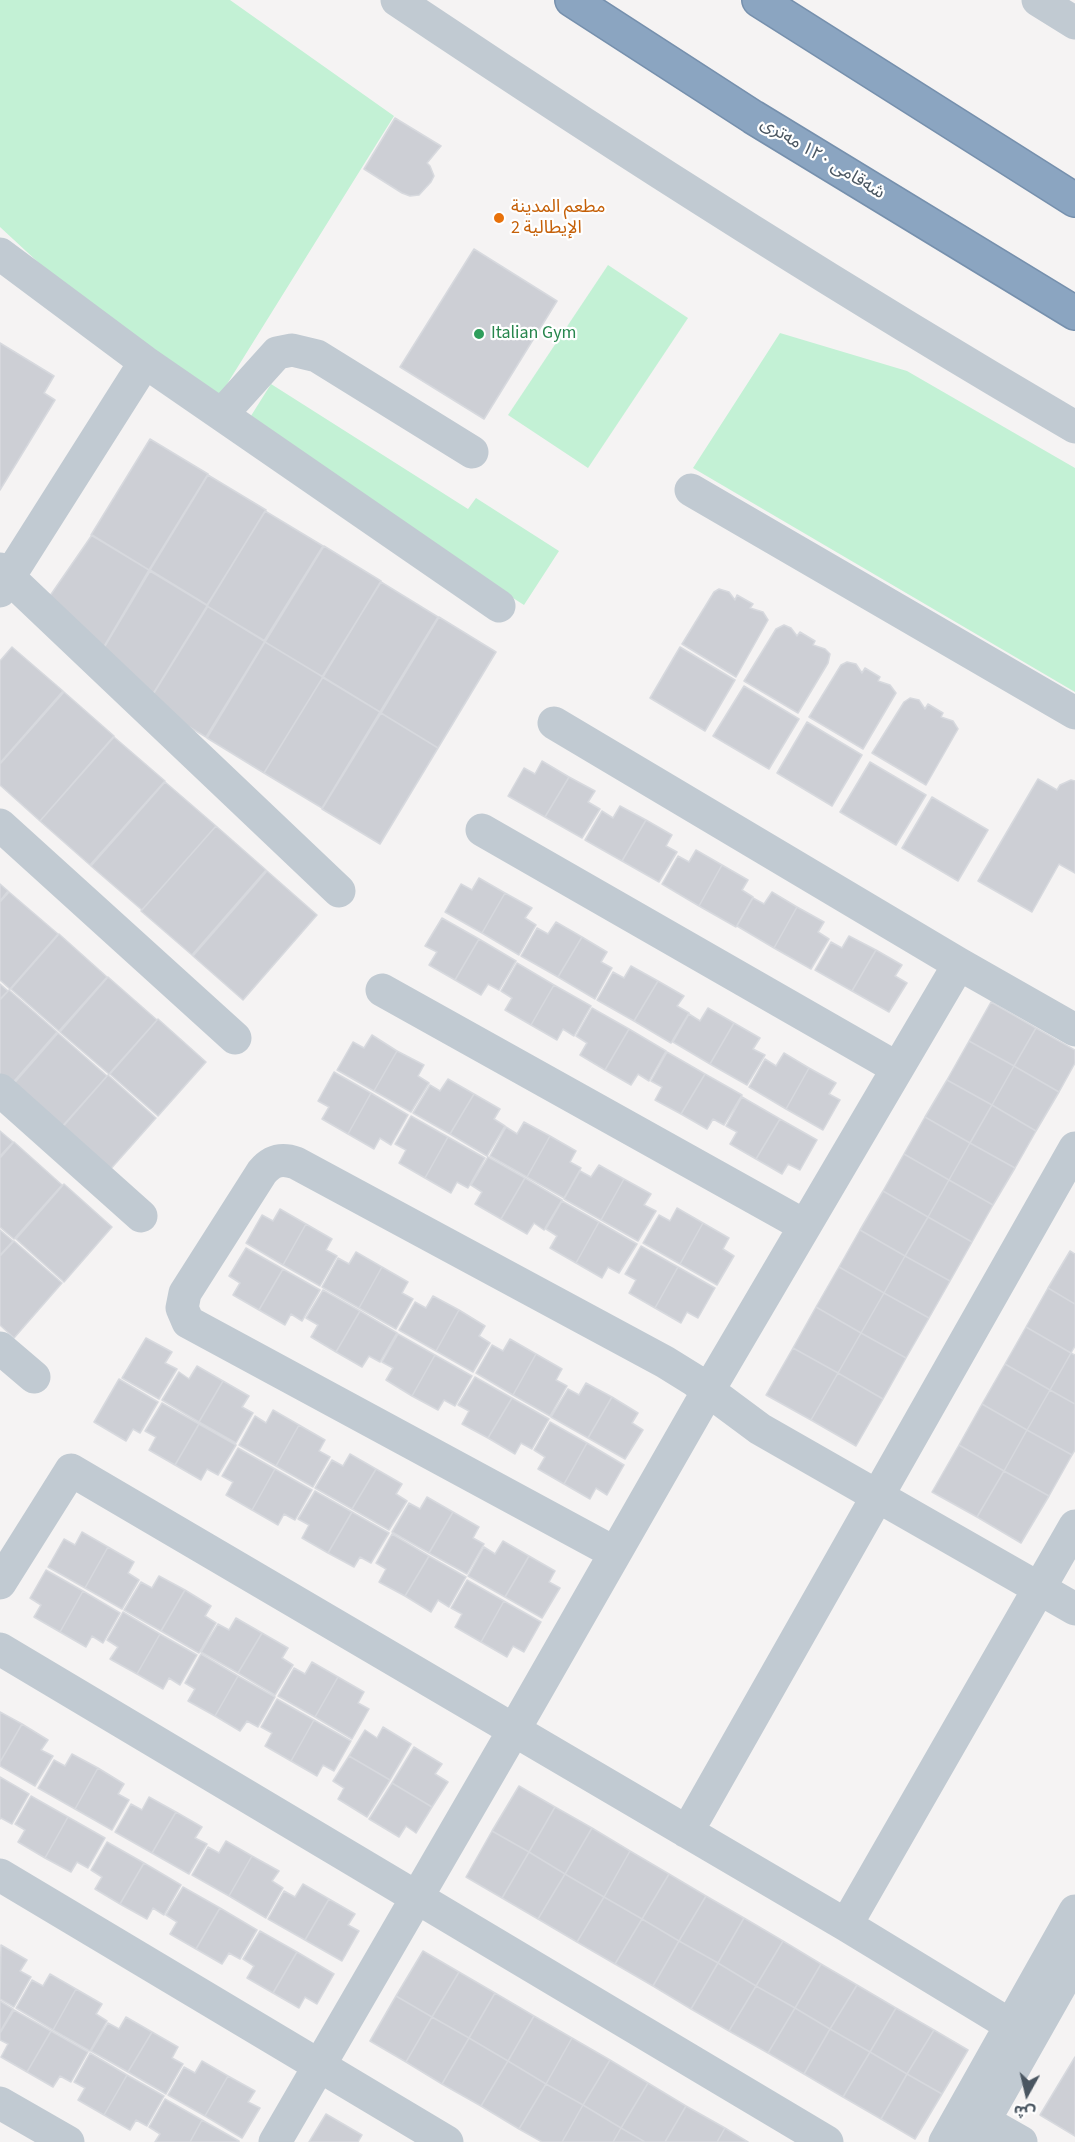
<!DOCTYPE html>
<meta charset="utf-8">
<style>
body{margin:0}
#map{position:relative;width:1075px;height:2142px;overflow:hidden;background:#f5f3f3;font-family:"Source Sans 3","Noto Sans Arabic",sans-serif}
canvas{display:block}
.north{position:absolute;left:997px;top:2064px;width:60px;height:60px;-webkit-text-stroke:4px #fff;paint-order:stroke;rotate:188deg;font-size:16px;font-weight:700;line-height:24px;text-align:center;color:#4a5661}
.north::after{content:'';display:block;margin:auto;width:21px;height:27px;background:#4a5661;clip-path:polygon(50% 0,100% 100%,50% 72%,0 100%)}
</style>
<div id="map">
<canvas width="1075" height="2142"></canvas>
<div class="north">ش</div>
</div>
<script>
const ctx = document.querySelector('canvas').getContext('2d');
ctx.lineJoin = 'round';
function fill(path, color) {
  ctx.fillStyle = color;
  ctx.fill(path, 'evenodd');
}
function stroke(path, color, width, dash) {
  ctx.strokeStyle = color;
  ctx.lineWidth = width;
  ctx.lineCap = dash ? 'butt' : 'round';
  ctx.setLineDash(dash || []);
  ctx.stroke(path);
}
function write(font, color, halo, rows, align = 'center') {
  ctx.font = font + ' "Source Sans 3","Noto Sans Arabic",sans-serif';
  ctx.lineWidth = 4.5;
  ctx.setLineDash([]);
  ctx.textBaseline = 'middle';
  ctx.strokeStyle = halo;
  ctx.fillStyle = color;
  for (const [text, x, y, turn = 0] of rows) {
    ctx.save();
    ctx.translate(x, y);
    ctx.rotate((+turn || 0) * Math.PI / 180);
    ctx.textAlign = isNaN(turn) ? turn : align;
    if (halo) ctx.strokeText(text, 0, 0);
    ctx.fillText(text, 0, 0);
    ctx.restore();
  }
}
fill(new Path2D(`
 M0,0h230l164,116 -175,281 -152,-108 -67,-62z
 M608,265l80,53 -100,150 -80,-53z
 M780,333l127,38 168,97v224l-382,-224z
 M271,384l197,125 8,-11 83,53 -35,54 -280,-178z`), '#c3f1d5');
const building = new Path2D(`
 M395,118l46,28 -14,17 3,3 4,10 -3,6 -12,13 -9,1 -8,-3 -38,-24z
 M474,249l83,52 -73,118 -84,-52z
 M0,343l54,33 -10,17 11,7 -55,90z
 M150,439l58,35 -59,96 -58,-35z
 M208,475l58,35 -59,95 -57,-35z
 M265,511l58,35 -59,95 -57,-35z
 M92,535l57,35 -50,85 -54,-52z
 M324,546l57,35 -58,96 -58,-35z
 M150,571l58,35 -59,95 -50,-45z
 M381,582l57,35 -58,95 -58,-35z
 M719,589l10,3 6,8 2,-5 16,9 -3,4 13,4 5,8 -32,57 -54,-33 32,-52z
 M207,606l58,35 -59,96 -58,-35z
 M439,617l57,35 -58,96 -57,-35z
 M784,625l7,3 6,8 3,-4 15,9 -2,4 12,4 5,5 -2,9 -30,50 -54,-32 32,-52z
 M265,642l58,35 -59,96 -57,-35z
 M12,647l51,44 -63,72v-102z
 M680,647l55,33 -30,51 -55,-33z
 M847,662l9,2 6,9 3,-5 15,9 -2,4 12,4 6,8 -33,56 -54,-32 32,-52z
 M323,677l57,35 -58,96 -58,-35z
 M744,686l55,33 -30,50 -56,-33z
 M64,692l50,44 -74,85 -40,-36v-21z
 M910,698l9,2 6,9 3,-5 15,9 -2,4 12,4 5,8 -32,56 -54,-32 32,-51z
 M381,713l57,35 -58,96 -58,-35z
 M807,722l55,33 -30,51 -55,-33z
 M114,737l51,44 -75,84 -50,-44z
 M542,761l27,16 -24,40 -37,-21 16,-28 11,6z
 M870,762l56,33 -30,50 -56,-33z
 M569,777l26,14 -7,11 12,7 -18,29 -37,-21z
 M1038,779l19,11 3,-5 11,-5 4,1v92l-16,-9 -27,48 -54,-31z
 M165,782l51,44 -74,84 -51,-44z
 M932,797l56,33 -30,51 -56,-33z
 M620,806l26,14 -24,41 -37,-21 17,-29 11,7z
 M646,820l26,15 -6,11 11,6 -18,30 -37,-21z
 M216,826l50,44 -74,85 -51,-44z
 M696,850l26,15 -23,41 -37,-22 16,-28 11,6z
 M722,865l26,15 -6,10 11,7 -17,30 -37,-21z
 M267,871l50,44 -74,85 -50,-44z
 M479,878l26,15 -23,40 -37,-21 16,-28 11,6z
 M0,884l8,7 -8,10z
 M9,892l49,42 -48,55 -10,-9v-78z
 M772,892l25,15 -23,41 -37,-22 16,-28 11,6z
 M505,893l27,15 -7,10 11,7 -17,30 -37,-22z
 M797,907l27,15 -6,10 11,7 -18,30 -37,-21z
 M442,918l37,21 -24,41 -26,-15 8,-13 -12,-6z
 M556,922l26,15 -24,40 -37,-21 16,-28 11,6z
 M59,934l48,43 -48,54 -48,-42z
 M849,936l27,14 -24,41 -37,-21 16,-28 11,6z
 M582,937l25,15 -6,10 11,6 -17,31 -37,-22z
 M479,939l37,22 -17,29 -11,-6 -7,11 -26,-15z
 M876,950l26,15 -7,11 12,7 -18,29 -37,-21z
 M517,963l37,22 -23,40 -26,-15 7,-12 -11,-7z
 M631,966l27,15 -24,40 -37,-21 16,-28 11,6z
 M108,977l49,43 -48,54 -49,-42z
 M658,981l26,15 -7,10 12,7 -18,30 -37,-22z
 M0,984l8,7 -8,8z
 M554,985l37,21 -17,30 -11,-7 -6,11 -26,-15z
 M9,990l48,42 -48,55 -9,-8v-79z
 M991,1002l45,26 -22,38 -45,-25z
 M592,1008l37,21 -24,41 -25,-15 7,-12 -11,-7z
 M708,1008l26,15 -24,41 -37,-22 16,-28 11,7z
 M158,1019l48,43 -48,54 -48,-42z
 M734,1023l26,15 -7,11 12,6 -18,30 -37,-21z
 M1036,1028l39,22v13l-16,29 -45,-26z
 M629,1029l37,22 -17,30 -11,-7 -7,11 -26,-15z
 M58,1033l49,43 -48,54 -49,-42z
 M372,1035l25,16 -23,40 -37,-21 16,-28 11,6z
 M969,1041l45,25 -22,39 -45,-25z
 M397,1051l27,14 -6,11 11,7 -18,29 -37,-21z
 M667,1052l38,22 -24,40 -26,-14 7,-13 -11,-6z
 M784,1053l25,15 -23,41 -37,-22 16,-28 11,7z
 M1014,1066l45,26 -23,39 -44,-26z
 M809,1068l27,15 -7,11 11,6 -17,30 -37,-21z
 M334,1072l37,21 -23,41 -26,-15 7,-12 -11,-6z
 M705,1074l37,21 -18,30 -11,-6 -6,10 -26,-15z
 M108,1075l48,43 -48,54 -48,-42z
 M448,1079l26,15 -24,40 -37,-21 17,-28 10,6z
 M947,1080l45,25 -22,38 -45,-26z
 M371,1093l37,22 -17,30 -11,-7 -6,11 -26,-15z
 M474,1094l26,15 -6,10 11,7 -18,30 -37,-22z
 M742,1097l38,22 -24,40 -26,-15 7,-12 -11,-6z
 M992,1105l44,26 -21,37 -45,-25z
 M411,1116l37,21 -23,41 -26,-15 7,-13 -11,-6z
 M925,1117l45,26 -21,37 -45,-26z
 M780,1119l37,21 -17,30 -12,-6 -6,10 -26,-15z
 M524,1122l26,14 -23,41 -37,-21 16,-29 11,7z
 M0,1131l13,11 -13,14z
 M550,1136l26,15 -6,11 11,6 -17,30 -37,-21z
 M448,1137l37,21 -17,30 -11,-6 -6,11 -26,-15z
 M14,1142l48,43 -48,54 -14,-12v-69z
 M970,1143l45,25 -22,37 -44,-25z
 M904,1154l45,26 -21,37 -45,-26z
 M488,1157l37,21 -24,41 -26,-15 7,-12 -11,-7z
 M599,1165l25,14 -23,41 -37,-21 16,-28 11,6z
 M525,1178l37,22 -18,30 -10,-7 -7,11 -26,-15z
 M624,1179l27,15 -7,11 12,6 -18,30 -37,-21z
 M949,1180l44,25 -21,37 -44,-25z
 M64,1184l48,43 -48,55 -48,-43z
 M883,1191l45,26 -23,39 -45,-26z
 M562,1201l37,21 -23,41 -26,-15 7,-12 -11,-7z
 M677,1208l26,15 -23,41 -37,-21 16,-28 11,6z
 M280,1209l26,15 -23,41 -37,-22 16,-28 11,6z
 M928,1217l44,25 -22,39 -45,-25z
 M599,1222l38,22 -18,29 -11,-6 -6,11 -26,-15z
 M703,1223l26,15 -6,11 11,7 -17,29 -37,-21z
 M306,1224l26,15 -6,11 11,6 -17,30 -37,-21z
 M0,1230l13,11 -13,14z
 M860,1230l45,26 -21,37 -45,-26z
 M14,1241l48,42 -48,55 -14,-13v-69z
 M641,1246l37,21 -23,41 -26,-15 7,-13 -11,-6z
 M246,1248l37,21 -24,41 -26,-15 7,-12 -11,-7z
 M1070,1251l5,3v50l-27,-16z
 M356,1252l26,15 -23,41 -37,-21 16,-29 11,6z
 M905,1256l45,25 -21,37 -45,-25z
 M382,1267l26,15 -6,11 11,6 -17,30 -37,-21z
 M678,1267l37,21 -17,30 -11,-6 -6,11 -26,-15z
 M839,1267l45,26 -23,40 -45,-26z
 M283,1269l37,21 -18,31 -11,-7 -6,11 -26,-15z
 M1048,1288l27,16v42l-4,7 -45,-26z
 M323,1290l37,21 -24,41 -25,-15 7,-12 -12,-7z
 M884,1293l45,25 -23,40 -45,-25z
 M433,1296l26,14 -23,41 -37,-21 16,-28 11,6z
 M816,1307l45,26 -23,40 -45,-25z
 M459,1310l26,16 -6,10 11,7 -17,29 -37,-21z
 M360,1311l37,22 -17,29 -11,-6 -7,11 -26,-15z
 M1026,1327l45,26 -21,37 -45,-26z
 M861,1333l45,25 -23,41 -45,-26z
 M398,1334l37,21 -23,41 -26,-16 7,-12 -11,-6z
 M146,1338l26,14 -7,11 12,6 -18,30 -37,-21z
 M510,1339l26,15 -23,41 -37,-22 16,-28 11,6z
 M793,1348l45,25 -27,47 -45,-25z
 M1071,1353l4,2v49l-25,-14z
 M536,1354l26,15 -6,11 11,6 -17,30 -37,-21z
 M435,1355l37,21 -17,30 -11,-6 -6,10 -26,-14z
 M1005,1364l45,26 -23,40 -45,-26z
 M197,1366l26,15 -24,41 -37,-22 17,-28 10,7z
 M838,1373l45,26 -27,47 -45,-26z
 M475,1377l37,21 -24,40 -26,-14 7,-13 -11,-6z
 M119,1379l39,23 -18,31 -7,-4 -7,12 -32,-19z
 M223,1381l26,15 -7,11 11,6 -17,30 -37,-21z
 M586,1383l26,14 -24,41 -37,-21 17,-28 11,6z
 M1050,1390l25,14v46l-3,5 -45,-25z
 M612,1397l26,16 -6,10 11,7 -18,29 -37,-21z
 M512,1398l37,21 -17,30 -11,-6 -6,11 -27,-16z
 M162,1403l37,21 -24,41 -26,-15 7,-13 -11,-6z
 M982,1404l45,26 -23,41 -45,-26z
 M273,1410l26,15 -23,41 -37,-21 16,-29 11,7z
 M550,1422l37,21 -23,41 -26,-15 7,-12 -11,-7z
 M199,1424l37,21 -18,30 -11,-6 -6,11 -26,-15z
 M299,1425l26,15 -6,11 11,6 -17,30 -37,-21z
 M1027,1430l45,25 -23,41 -45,-25z
 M587,1443l37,22 -17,30 -11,-7 -6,11 -26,-15z
 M959,1445l45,26 -27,46 -45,-25z
 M238,1448l37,21 -23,41 -26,-15 7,-13 -11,-6z
 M350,1454l26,15 -24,40 -37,-21 17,-28 11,6z
 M275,1469l37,21 -17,30 -11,-6 -6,11 -26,-15z
 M376,1469l26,15 -6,10 11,7 -18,29 -37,-21z
 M1004,1471l45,25 -28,47 -44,-26z
 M315,1491l37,21 -24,41 -26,-15 7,-13 -11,-6z
 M427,1497l26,15 -24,41 -37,-21 17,-29 11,6z
 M352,1512l37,21 -18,30 -11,-6 -6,10 -26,-14z
 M453,1512l26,15 -6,11 11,6 -17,30 -38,-21z
 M82,1532l26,15 -23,41 -37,-21 16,-28 11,6z
 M392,1534l37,22 -24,40 -26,-14 7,-13 -10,-6z
 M503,1541l26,15 -24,41 -37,-21 16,-29 11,7z
 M108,1547l26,15 -6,11 11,7 -17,29 -37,-21z
 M429,1556l37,21 -17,30 -11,-7 -7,12 -26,-16z
 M529,1556l26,15 -6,11 11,6 -18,30 -37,-21z
 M46,1570l37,21 -23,41 -26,-15 7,-12 -11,-7z
 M159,1576l26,14 -24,41 -37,-21 17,-28 11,6z
 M467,1580l37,21 -23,41 -26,-15 7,-13 -11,-6z
 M185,1590l26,16 -6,10 11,7 -17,30 -38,-22z
 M83,1591l37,22 -17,30 -11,-7 -6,11 -26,-15z
 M504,1601l37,21 -17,30 -11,-6 -6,11 -26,-15z
 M123,1612l37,22 -23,40 -27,-15 8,-12 -11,-7z
 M236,1618l26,15 -24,40 -37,-21 17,-28 11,6z
 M262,1633l26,15 -6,10 11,7 -18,30 -37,-22z
 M160,1634l37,21 -17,30 -11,-7 -6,11 -26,-15z
 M201,1654l37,22 -23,40 -27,-15 7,-12 -10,-6z
 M312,1662l26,15 -23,40 -37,-21 16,-28 11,6z
 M238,1676l37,21 -17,30 -11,-6 -7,10 -25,-15z
 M338,1677l26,15 -6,11 11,6 -17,30 -37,-22z
 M277,1699l37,21 -23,41 -26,-15 7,-13 -11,-6z
 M0,1712l22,12 -22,38z
 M314,1720l37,21 -17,30 -11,-6 -6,11 -26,-15z
 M22,1724l26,16 -7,10 12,6 -18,30 -35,-20v-4z
 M383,1727l28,17 -21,36 -41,-24 16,-26 12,8z
 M414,1747l28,17 -7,10 13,8 -16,25 -40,-24z
 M72,1754l26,14 -23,41 -37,-21 16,-28 11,6z
 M349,1756l41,24 -23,37 -29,-18 6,-11 -11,-7z
 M98,1768l26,16 -6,10 11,6 -17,30 -37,-21z
 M0,1777l29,17 -17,30 -11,-6 -1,1z
 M392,1783l40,24 -16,26 -10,-7 -7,11 -30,-18z
 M519,1786l36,21 -26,45 -37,-21z
 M31,1796l37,21 -23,41 -27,-16 7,-12 -10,-6z
 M149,1797l27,15 -24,41 -37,-21 16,-28 11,6z
 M555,1807l37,21 -27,46 -36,-22z
 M176,1812l26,15 -7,11 12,6 -18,30 -37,-21z
 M68,1817l37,21 -17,30 -11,-6 -6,10 -26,-14z
 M592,1828l38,23 -26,46 -39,-23z
 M492,1831l37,21 -27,46 -36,-21z
 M226,1841l26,15 -23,40 -37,-21 16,-28 11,6z
 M107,1842l37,21 -24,41 -25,-15 7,-12 -11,-7z
 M630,1851l39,23 -27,45 -38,-22z
 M529,1852l36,22 -27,45 -36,-21z
 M252,1856l27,15 -7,10 11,7 -17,30 -37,-22z
 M144,1863l37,22 -17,30 -11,-7 -6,11 -27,-15z
 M565,1874l39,23 -27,45 -39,-23z
 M669,1874l37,22 -27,45 -37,-22z
 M303,1884l26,15 -24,41 -37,-21 16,-28 11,6z
 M183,1887l37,21 -24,41 -26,-15 7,-12 -11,-7z
 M706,1896l38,22 -26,45 -39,-22z
 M604,1897l38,22 -27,45 -38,-22z
 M329,1899l26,15 -7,11 11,6 -17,30 -37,-21z
 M220,1908l37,22 -17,29 -11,-6 -7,11 -26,-15z
 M744,1918l39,23 -27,45 -38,-23z
 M642,1919l37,22 -26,45 -38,-22z
 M260,1931l37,21 -24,41 -26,-15 7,-12 -11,-7z
 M679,1941l39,22 -27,46 -38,-23z
 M783,1941l38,23 -26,44 -39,-22z
 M1,1945l26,15 -7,11 11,6 -17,30 -14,-8z
 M423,1951l36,21 -27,45 -36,-21z
 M297,1952l37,22 -17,30 -12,-7 -6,11 -26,-15z
 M718,1963l38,23 -27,45 -38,-22z
 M821,1964l36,21 -27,44 -35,-21z
 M459,1972l36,21 -26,45 -37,-21z
 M50,1974l26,15 -23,41 -37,-22 16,-28 11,6z
 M857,1985l39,23 -26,44 -40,-23z
 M756,1986l39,22 -27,45 -39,-22z
 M76,1989l26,15 -6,10 11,7 -17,30 -37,-21z
 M495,1993l39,23 -26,45 -39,-23z
 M396,1996l36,21 -26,45 -36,-21z
 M0,2001l13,8 -13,23z
 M795,2008l35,21 -26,45 -36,-21z
 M896,2008l38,22 -27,44 -37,-22z
 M14,2010l37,21 -24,41 -26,-15 7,-13 -8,-4v-7z
 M534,2016l38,22 -26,46 -38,-23z
 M126,2017l26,15 -24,40 -37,-21 17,-28 11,6z
 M432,2017l37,21 -27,46 -36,-22z
 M830,2029l40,23 -27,45 -39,-23z
 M934,2030l34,20 -26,44 -35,-20z
 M51,2031l37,21 -17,30 -11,-6 -7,11 -26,-15z
 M152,2032l26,15 -6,11 11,6 -17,30 -38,-22z
 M469,2038l39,23 -27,45 -39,-22z
 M572,2038l38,22 -27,45 -37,-21z
 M870,2052l37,22 -26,45 -38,-22z
 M90,2053l37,22 -23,40 -26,-15 7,-12 -11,-6z
 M1075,2057v79l-35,-21z
 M610,2060l38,23 -27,45 -38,-23z
 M202,2061l26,15 -23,40 -37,-21 16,-28 11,6z
 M508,2061l38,23 -27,45 -38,-23z
 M907,2074l35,20 -27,45 -34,-20z
 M127,2075l37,21 -17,30 -11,-6 -6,10 -26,-15z
 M228,2076l27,15 -7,11 12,6 -18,30 -37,-22z
 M648,2083l38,23 -21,36h-20l-24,-14z
 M546,2084l37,21 -21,37h-20l-23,-13z
 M165,2099l37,21 -12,22h-35l5,-8 -11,-7z
 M583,2105l38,23 -8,14h-51z
 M686,2106l39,22 -8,14h-52z
 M326,2114l36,21 -4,7h-49z
 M202,2120l37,21v1h-49z
 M621,2128l24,14h-32z
 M725,2128l23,14h-31z`);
fill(building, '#cdcfd5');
stroke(building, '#d7d9de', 1.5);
const highway = new Path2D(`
 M572,0l181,117 322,196
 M759,0l316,200`);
stroke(highway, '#7690ad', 36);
stroke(new Path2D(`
 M397,0c222,149 447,292 678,427
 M1038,0l37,23
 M0,254l145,108 354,244
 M222,414l55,-61 15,-3 25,6 155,96
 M691,490l384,223
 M0,569l339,322
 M0,591l145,-229
 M554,723l405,241 116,66
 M0,825l235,213
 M482,830l415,238
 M382,990l423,236
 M0,1090l141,126
 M0,1348l34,29
 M615,1553l-427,-231 -6,-14 3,-15 77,-121c10,-12 20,-14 34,-9l369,199 29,18 66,49 315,180
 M0,1583l71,-113 775,455 184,112
 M0,1649l827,493
 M687,1832l388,-684
 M0,1875l447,267
 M846,1925l229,-399
 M0,2103l68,39
 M984,2121l37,21
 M275,2142l239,-412 194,-339 251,-427
 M945,2142l130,-231
 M972,2142l103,-182`), '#c1cad2', 33);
stroke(highway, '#8ba5c1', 33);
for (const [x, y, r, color] of [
 [499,218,6,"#e8710a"],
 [479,334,6,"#2e9e5b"]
]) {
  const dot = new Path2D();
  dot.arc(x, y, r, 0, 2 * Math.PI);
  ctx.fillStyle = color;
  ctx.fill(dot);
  stroke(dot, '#fff', 2);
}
write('18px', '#4a5661', '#fff', [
 ["شەقامی ١٢٠ مەتری",822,159,31]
]);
write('18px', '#c56008', '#fff', [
 ["مطعم المدينة",511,208],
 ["الإيطالية 2",511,229]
], 'left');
write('18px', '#27864d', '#fff', [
 ["Italian Gym",491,334]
], 'left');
</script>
